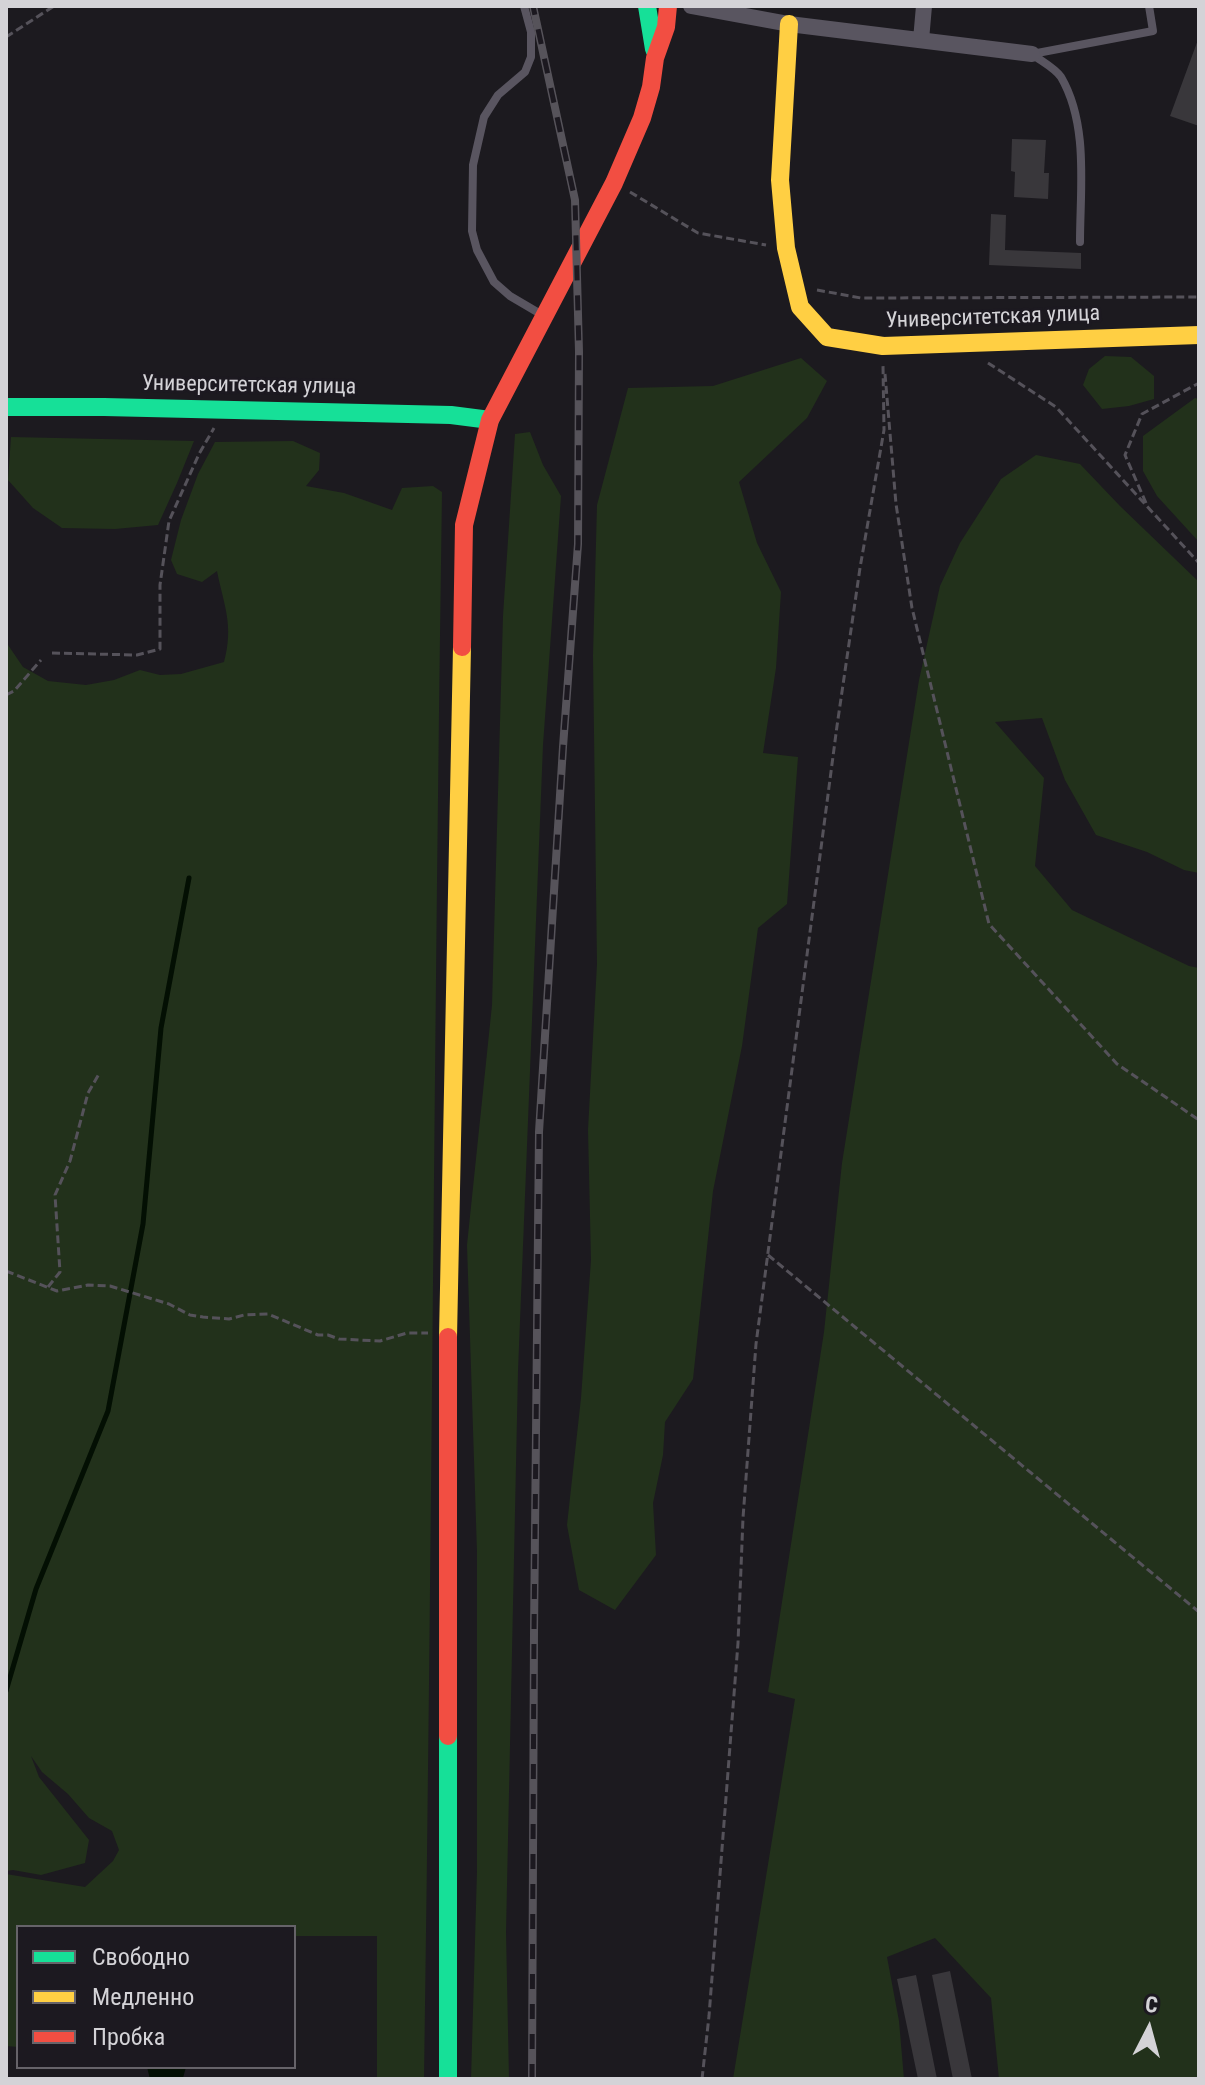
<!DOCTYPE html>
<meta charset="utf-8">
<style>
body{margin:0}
#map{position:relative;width:1205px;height:2085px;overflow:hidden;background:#1c1a1f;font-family:"Roboto Condensed",sans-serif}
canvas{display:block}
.frame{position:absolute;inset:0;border:8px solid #d4d3d7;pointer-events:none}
.legend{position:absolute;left:16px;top:1925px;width:280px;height:144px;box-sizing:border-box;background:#1c1920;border:2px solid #666369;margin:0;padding:10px 14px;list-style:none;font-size:24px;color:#d4d3d7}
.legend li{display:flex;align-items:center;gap:16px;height:40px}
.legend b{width:40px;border:2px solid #666369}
.north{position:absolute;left:1109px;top:1989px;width:80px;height:80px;-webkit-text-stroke:6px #1c1920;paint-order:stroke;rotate:6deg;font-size:22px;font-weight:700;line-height:32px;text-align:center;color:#d4d3d7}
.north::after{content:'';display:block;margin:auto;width:28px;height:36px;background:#d4d3d7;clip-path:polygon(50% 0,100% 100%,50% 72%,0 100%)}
</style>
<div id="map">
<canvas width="1205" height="2085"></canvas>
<div class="frame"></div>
<ul class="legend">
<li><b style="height:10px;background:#16e098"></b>Свободно</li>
<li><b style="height:10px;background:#ffcf43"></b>Медленно</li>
<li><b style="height:10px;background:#f24e42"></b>Пробка</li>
</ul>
<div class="north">С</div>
</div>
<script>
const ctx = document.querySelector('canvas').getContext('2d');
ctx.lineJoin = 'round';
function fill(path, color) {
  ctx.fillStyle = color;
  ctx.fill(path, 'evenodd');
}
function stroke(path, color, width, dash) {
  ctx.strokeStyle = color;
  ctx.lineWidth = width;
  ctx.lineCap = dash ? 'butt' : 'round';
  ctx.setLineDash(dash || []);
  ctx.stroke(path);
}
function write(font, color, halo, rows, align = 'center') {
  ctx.font = font + ' "Roboto Condensed",sans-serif';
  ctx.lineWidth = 6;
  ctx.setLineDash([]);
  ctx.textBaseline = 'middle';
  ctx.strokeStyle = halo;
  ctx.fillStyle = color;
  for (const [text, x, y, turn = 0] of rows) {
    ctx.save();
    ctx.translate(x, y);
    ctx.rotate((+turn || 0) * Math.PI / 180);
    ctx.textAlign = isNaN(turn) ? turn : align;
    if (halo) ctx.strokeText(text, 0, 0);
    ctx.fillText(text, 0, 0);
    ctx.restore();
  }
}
fill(new Path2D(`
 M1105,356l26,1 23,19v23l-25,7 -27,3 -19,-24 6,-16z
 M801,358l26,23 -20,37 -68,64 18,61 24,49 -5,76 -13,85 35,4 -11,147 -29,24 -16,118 -29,145 -20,188 -28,43 -2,33 -10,48 3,52 -41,55 -36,-20 -12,-65 14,-127 10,-138 -3,-130 9,-166 -4,-308 4,-151 31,-117 85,-2z
 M1195,398l4,1v143l-42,-46 -14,-25v-35z
 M530,432l13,33 18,31 -18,249 -25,626 -12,561 3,147h-38l6,-208v-319l-10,-307 25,-240 11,-389 12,-182z
 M11,437l183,4 -17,42 -19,42 -43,4 -53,-1 -29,-20 -25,-28z
 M293,441l27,12 -1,17 -13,16 38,7 48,17 10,-22 31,-2 9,6c-8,529 -10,1058 -18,1587h-47v-143h-83v-9h-276v120l-12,-1v-172l79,13 28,-26 6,-11 -7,-19 -23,-13 -21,-24 -26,-22 -11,-16 8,21 50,63 -4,23 -44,12 -28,-5 -7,1v-1229l17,25 25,14 38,4 28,-5 26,-10 20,5 21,-1 43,-12c10,-37 0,-56 -7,-91l-15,11 -25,-8 -6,-14 10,-40 17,-46 17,-32z
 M1036,455l44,9 40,42 79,76v291l-15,-3 -37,-18 -51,-17 -31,-55 -23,-62 -47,4 49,56 -9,88 37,44 117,56 10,2v1109l-7,2h-193l-8,-81 -56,-60 -48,19 12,64 5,58h-171l62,-380 -27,-7 56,-360 18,-169 77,-483 21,-94 20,-43 41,-64z`), '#22311b');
fill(new Path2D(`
 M147,2067h39l-3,11 -2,1h-31z`), '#030f03');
stroke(new Path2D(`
 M6,1691l30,-102 72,-178 35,-187 18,-196 28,-150`), '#030f03', 5);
fill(new Path2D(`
 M1199,37v89l-29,-10z
 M1012,139l34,1 -2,33h5l-1,26 -34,-2 1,-25 -4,-1z
 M991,214l15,1 -1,35 76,3v16l-92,-4z
 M950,1971l22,108h-19l-21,-104z
 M916,1975l21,104h-19l-21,-100z`), '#39373b');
stroke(new Path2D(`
 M6,37l48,-31
 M630,192l68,41 68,12
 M817,290l44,8 338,-1
 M988,363l68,44 143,156
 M885,374l11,130 16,104 77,316 128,140 82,56
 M1146,503l-21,-48 17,-41 57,-31
 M52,653l85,2 23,-6v-64l9,-64 30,-67 15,-26
 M6,695l8,-4 27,-31
 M768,1255l431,357
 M6,1271l51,20 31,-6 22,1 59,18 21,11 13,2 26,2 15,-4 24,-1 50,21h10l11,4 41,2 27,-8h21
 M48,1287l12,-15 -5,-77 15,-34 18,-68 11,-19
 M702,2079l7,-63 29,-373 5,-125 13,-174 81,-618 23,-158 24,-138 -1,-64`), '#55525a', 3, [8, 4]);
stroke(new Path2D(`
 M524,6l7,26v25l-6,15 -27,23 -14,22 -11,48 -1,66 5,19 17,32 16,14 34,20
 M1032,54c9,7 23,14 29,23 28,48 19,112 19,165
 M1032,54l121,-23 -4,-25`), '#595560', 8);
stroke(new Path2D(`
 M691,6l98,18 243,30
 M921,40l3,-34`), '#595560', 16);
stroke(new Path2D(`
 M647,6l7,43
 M6,407h98l347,8 39,5
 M448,1736v343`), '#16e098', 18);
stroke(new Path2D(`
 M789,24l-9,156 6,68 14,59 27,30 56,9 316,-11
 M448,1337l14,-690`), '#ffcf43', 18);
stroke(new Path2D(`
 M462,647l2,-122 26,-105 124,-237 28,-65 9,-31 4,-29 11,-31 2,-21
 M448,1337v399`), '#f24e42', 18);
const rail = new Path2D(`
 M532,2079l2,-446 5,-501 24,-385 15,-203 1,-192 -4,-152 -42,-194`);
stroke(rail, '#56535a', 8);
stroke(rail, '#1c1920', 5, [15]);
write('22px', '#d4d3d7', '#1c1920', [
 ["Университетская улица",993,318,-2],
 ["Университетская улица",249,386,1]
]);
</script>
